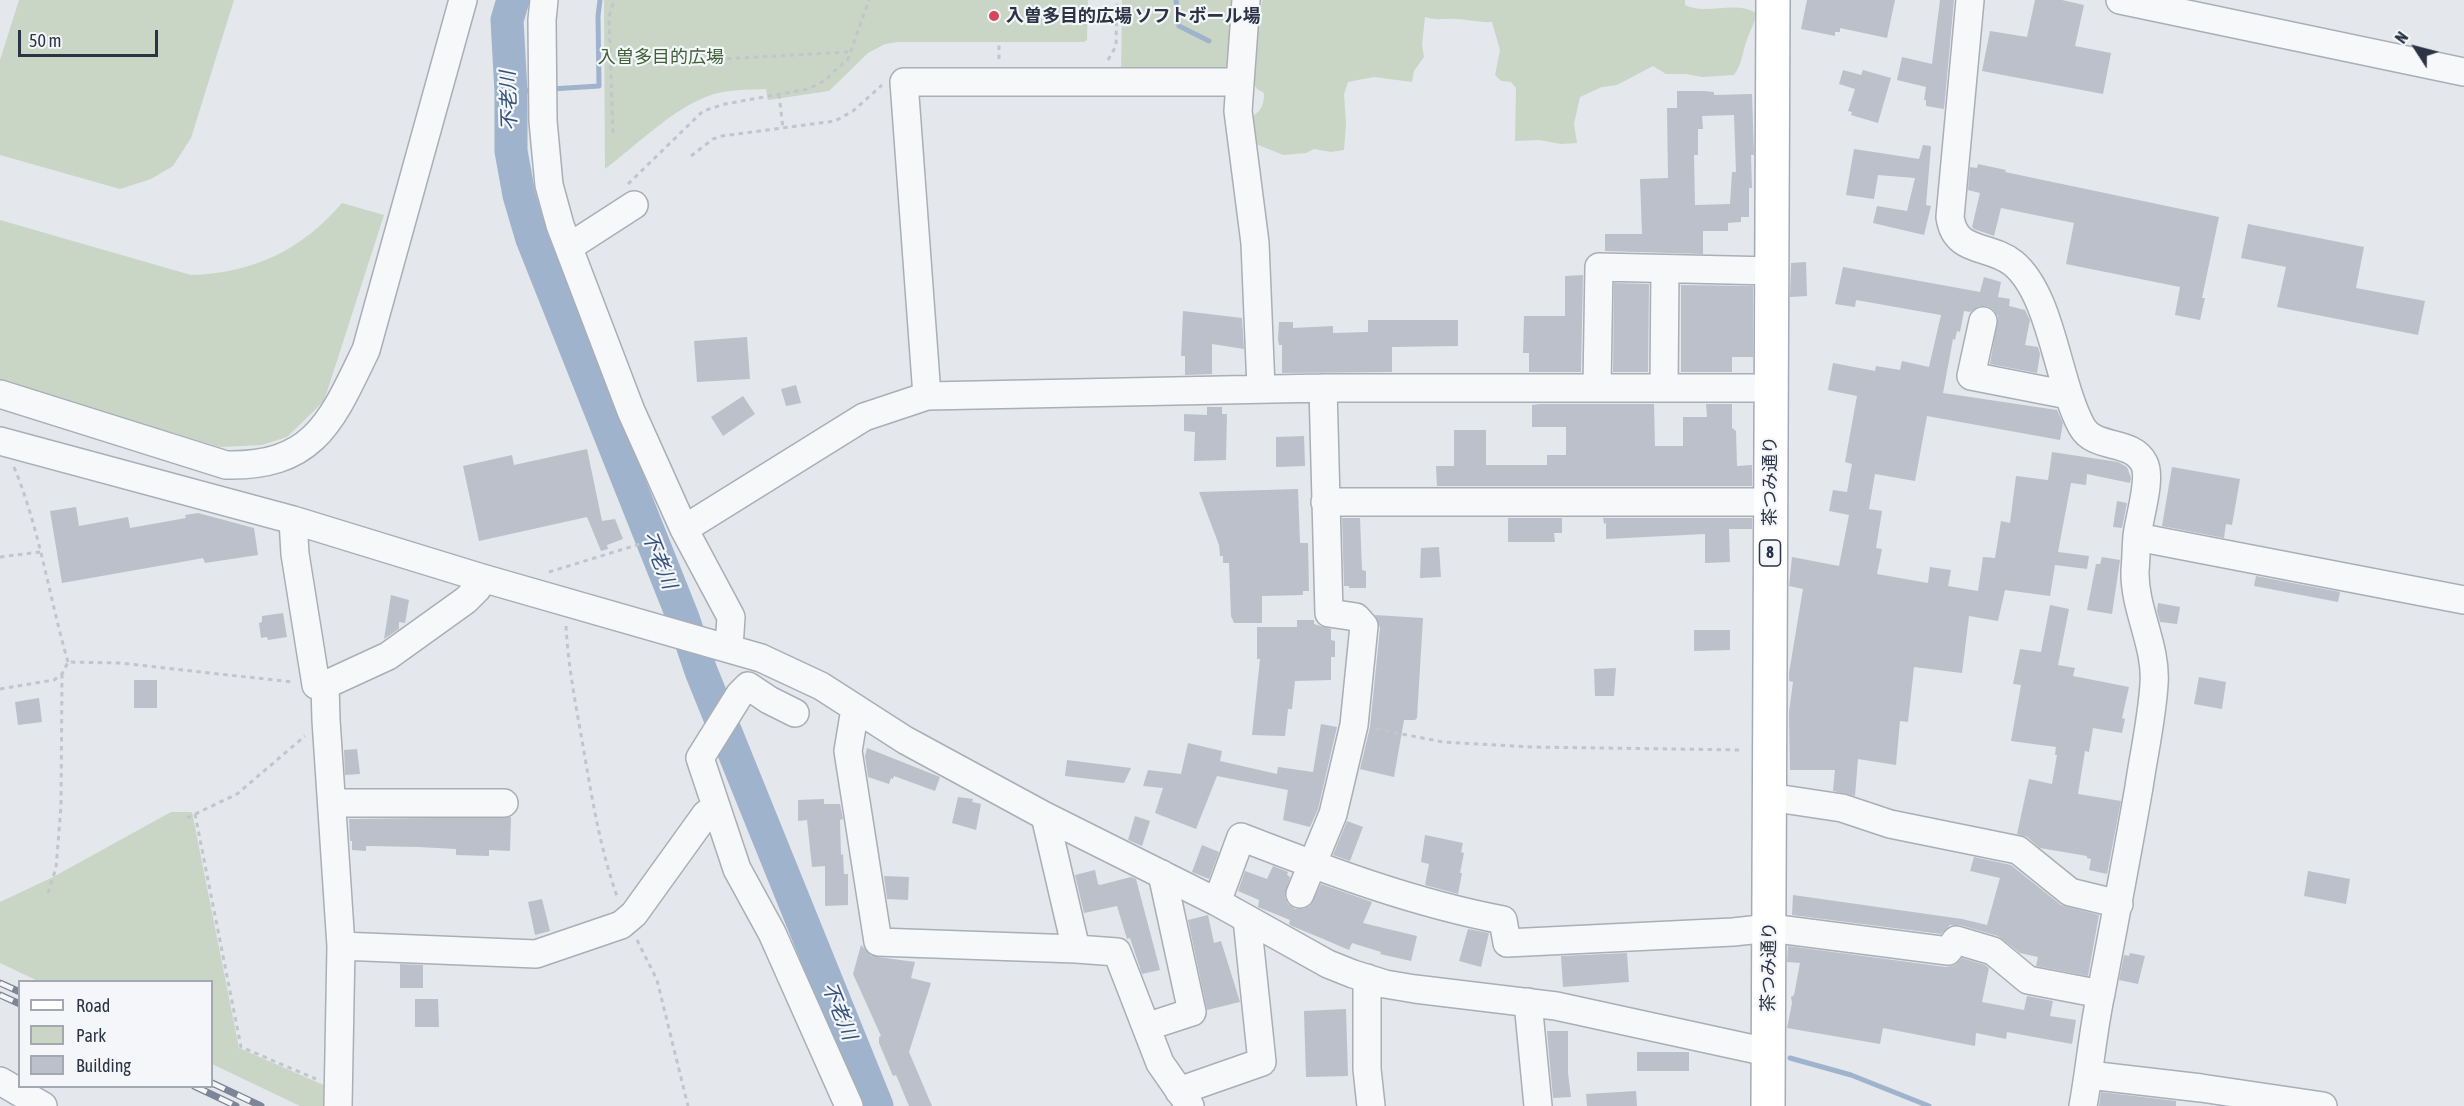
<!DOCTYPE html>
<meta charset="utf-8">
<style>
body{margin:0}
#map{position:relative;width:2464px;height:1106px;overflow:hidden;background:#e4e7ec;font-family:"Asap Condensed",sans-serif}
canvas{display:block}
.legend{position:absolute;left:18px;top:980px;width:195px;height:108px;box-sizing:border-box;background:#f4f6f9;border:2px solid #a4a8b1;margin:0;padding:8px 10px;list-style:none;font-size:18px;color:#2b3445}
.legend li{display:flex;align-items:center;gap:12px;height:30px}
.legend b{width:30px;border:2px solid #a4a8b1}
.north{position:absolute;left:2386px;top:18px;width:60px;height:60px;-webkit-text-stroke:4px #f4f6f9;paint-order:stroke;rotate:306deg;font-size:16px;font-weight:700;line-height:24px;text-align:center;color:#2b3445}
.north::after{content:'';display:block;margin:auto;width:21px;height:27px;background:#2b3445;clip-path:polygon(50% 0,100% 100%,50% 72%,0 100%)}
.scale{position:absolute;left:18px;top:30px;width:140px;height:27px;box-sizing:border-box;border:3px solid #2b3445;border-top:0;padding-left:8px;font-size:18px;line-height:21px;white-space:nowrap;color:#2b3445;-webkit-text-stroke:4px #f4f6f9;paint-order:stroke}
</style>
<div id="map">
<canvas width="2464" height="1106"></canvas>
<ul class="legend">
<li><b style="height:8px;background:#fff"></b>Road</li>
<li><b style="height:16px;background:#c9d6c5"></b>Park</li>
<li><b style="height:16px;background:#bbc0ca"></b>Building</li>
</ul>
<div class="north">N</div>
<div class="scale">50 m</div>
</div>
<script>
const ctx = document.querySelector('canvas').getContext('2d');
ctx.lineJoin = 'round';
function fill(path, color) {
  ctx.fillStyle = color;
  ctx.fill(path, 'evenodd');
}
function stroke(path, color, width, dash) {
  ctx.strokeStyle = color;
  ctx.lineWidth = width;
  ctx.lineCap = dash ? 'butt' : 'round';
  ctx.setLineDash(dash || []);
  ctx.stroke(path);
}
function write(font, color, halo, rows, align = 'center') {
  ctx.font = font + ' "Asap Condensed","Noto Sans JP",sans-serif';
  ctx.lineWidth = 4.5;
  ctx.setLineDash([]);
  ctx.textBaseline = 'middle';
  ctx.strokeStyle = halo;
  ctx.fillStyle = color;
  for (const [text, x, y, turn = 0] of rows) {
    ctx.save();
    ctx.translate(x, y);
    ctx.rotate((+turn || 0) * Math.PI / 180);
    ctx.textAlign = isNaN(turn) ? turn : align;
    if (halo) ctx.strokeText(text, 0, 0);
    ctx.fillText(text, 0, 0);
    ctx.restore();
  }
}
fill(new Path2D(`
 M19,0h215l-43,138 -18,28 -22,13 -31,10 -120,-34v-95z
 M604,0h484l-1,40 -3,2h-186l-13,2 -17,9 -39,38 -61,9 -2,-11c-17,1 -38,0 -55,6 -38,13 -74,50 -106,74z
 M1122,0h117l-7,70 -111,6z
 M1262,0h423v5c23,11 48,-5 71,8 -1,11 -5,15 -8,24 -6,14 -5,26 -14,38l-32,2 -16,-3h-20l-13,-8 -36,19 -15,2 -22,10 -6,27 3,19 -16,1 -22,-4 -24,1 1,-53 -5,-6 -10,-1 -6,-6 5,-25 -8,-28c-15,1 -29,-4 -44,-3 -9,0 -14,1 -23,-2l-3,28 2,12 -10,14 -2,11 -38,-5 -26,5 -4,12 2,30 -2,26 -13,2 -17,-3 -8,4 -23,2 -27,-11 -4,-6 1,-22c9,-6 11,-12 11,-23l-7,-4 -5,-9 4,-15 -1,-17z
 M342,203l42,12 -60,186 -37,36 -25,8 -42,2 -220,-66v-161l191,55c62,-2 111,-25 151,-72z
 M171,812h21l47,236 87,38 -1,20h-25l-88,-42v-82l-174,-1 -38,-18v-61l53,-25z`), '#c9d6c5');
stroke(new Path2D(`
 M1176,0l3,26 30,15
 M551,89l48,-3 -1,-70 2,-16
 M511,92l25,-2
 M1790,1058l61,17 78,31`), '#9fb4cc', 5);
stroke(new Path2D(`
 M513,0l-6,20 4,72v59l8,44 13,44 151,379 18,53 176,435`), '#9fb4cc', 33);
fill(new Path2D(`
 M1807,0h88l-8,38 -47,-10v4h-5v4l-34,-7z
 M1940,0h14l-10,109 -18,-3v-6h-2l2,-13 -29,-7 5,-23 30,7z
 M2035,0h27l22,5 -9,41 36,7 -8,41 -121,-23 8,-40 37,6z
 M1843,70l18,5 2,-5 28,8 -13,45 -27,-8 1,-3 -4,-1 7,-22 -16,-5z
 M1677,91h26l11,1v3l38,-1 2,61h-3l1,33h-3v29h-8v5l-13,1v8h-25v23l-98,-3v-17h37l-2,-55 28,-1 -1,-70h10zM1734,115l2,57h-4l-2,32 -35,1 -1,-50h4v-26h5l-1,-13z
 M1923,145l8,1 -5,59 5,1 -7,29 -51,-12 4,-17 30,5 8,-33 -37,-3 -4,24 -28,-4 8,-46 65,10z
 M1978,164l28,6 -1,2 214,45 -17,81h3l-5,22 -25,-5 5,-28 -114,-23 8,-41 -73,-15 -7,28 -20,-7 -2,-2 8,-34 -12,-3 2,-23 7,1z
 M2248,224l116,23 -8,41 69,13 -7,34 -141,-28 9,-40 -45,-9z
 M1806,262l1,34 -17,1 1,-34z
 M1843,267l137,25 4,-15 17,5 -3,15 12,2 -1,7 16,4 5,10 -5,25 13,2 2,7 -3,19 -47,-9 8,-47 -5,-8 -6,-3h-8l-9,6 -6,-1 -4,21 -3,-1 -2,9 -2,-1 -10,54 114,17 6,13 -3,17 -133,-24 -12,65 -40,-7 -6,35 13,2 -6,37 6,1 -5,25 51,9 2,-16 21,3 -3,16 30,5 5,-34 12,1 6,-37 9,2 6,-47 32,4 4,-28 66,10 9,5 4,11 -1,5 -43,-9 -1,11 -15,-2 -13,69 31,4 -2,13 -32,-4 -5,31 -45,-6 -7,31 -29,-5 -7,57 -48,-6 -6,55 -8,-1 -4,44 -38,-6 -3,37 -22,-5 2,-21h-45l-1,-58 4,-30 -4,-1v-8l14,-84 -14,-3 3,-29 47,9 10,-51 -20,-4 4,-21 14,2 5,-28 -7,-2 12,-66 -29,-6 5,-27 42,8 1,-5 24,4 2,-9 27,6 12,-52 -85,-15 -1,7 -20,-3z
 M1583,275l-2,97h-52v-19h-6l1,-37h41v-40z
 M1614,283l35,1 -1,88h-35z
 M1681,285l72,1v71h-21v15h-51z
 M1183,311l59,7 2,31 -32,-5v30l-27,1v-19h-4z
 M1368,320h90v26l-66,1v25l-110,1v-28h-3l-1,-6 1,-17h14v6l40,-2v7l35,-1z
 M747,337l3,42 -53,3 -3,-41z
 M796,385l5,18 -15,3 -5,-17z
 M743,396l12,18 -32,22 -12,-19z
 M1540,404h114l1,42h28v-29h24l-1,-13h26v24l4,3 1,35 15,-1v21h-315l-1,-20h18v-36h32v35h61v-10h19v-28h-34v-22z
 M1207,407h15v7h5l-1,46 -32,1 1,-29 -11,-1v-17l23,1z
 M1304,436l1,30 -29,1v-30z
 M587,449l15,72 13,-2 8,20 -16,6 1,4 -7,2 -14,-34 -108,24 -16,-75 49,-11 2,10z
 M2172,467l68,12 -8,46 -6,-1 -2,14 -62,-12z
 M1298,489l2,54h8l1,48h-6v4l-41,1v27h-28l-3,-7 -2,-53h-6v-7h-3l-1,-11 -20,-53z
 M2117,501l10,2 -5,25 -9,-1z
 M76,507l3,19 49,-9 2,11 56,-10 -1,-3 13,-2 56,15 4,27 -53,8 -2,-5 -16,3 -125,22 -12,-72z
 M1342,518h18l2,52 4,1v17h-17v-2h-5z
 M1508,518h54v15h-8l1,9h-47z
 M1603,518h149v11h-23l1,33 -25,1v-29l-99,5v-16l-2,1z
 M1439,547l2,30 -21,1 1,-30z
 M2102,557l18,3 -8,54 -25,-4 9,-46h4z
 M2256,576l84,16 -2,10 -84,-16z
 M391,595l18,5 -4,23 -6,-1v7l-15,10z
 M2158,603l22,4 -3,17 -17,-2 -3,-11z
 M2050,605l19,4 -11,56 17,3 -2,8 56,11 -7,31 3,1 -3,14 -29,-5 -4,24 -4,-1 -7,43 43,7 -14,73 -18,-4 2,-11 -4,-1v-2l-47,-8 -13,-11 -10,-3 12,-55 23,5 5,-29h-2l1,-8 -45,-6 10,-56 -8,-1 7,-35 21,3z
 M283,613l4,24 -19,3 -1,-3 -6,1 -2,-15 3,-1v-6z
 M1375,615l48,3 -6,100 -2,2h-11l-10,57 -34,-8 10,-42 10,-99z
 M1297,620h17v4l17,5v11l4,1v16h-4v23l-36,1 -3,28h-4l-3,27 -33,-1 8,-76h-3v-32h40z
 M1694,630h36v20l-36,1z
 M1616,668l-2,28h-19l-1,-27z
 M2199,677l27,5 -4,27 -28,-5z
 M134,680h23v28h-23z
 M39,698l3,24 -24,3 -3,-23z
 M1321,724l16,3 -19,82 -8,18 -27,-7 5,-30 -71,-14 -21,53 -41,-16 8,-25 -20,-2 5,-16 33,4 7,-31 34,8 -2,10 57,13 1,-7 35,5z
 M867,748l73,29 -5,14 -41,-15 -1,3 -2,-1 -2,6 -21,-7 -3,-21z
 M357,749l3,25 -15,1 -1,-25z
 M1067,760l64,8 -7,15 -59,-7z
 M958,797l15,2 -1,3 9,2 -5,26 -24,-7z
 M824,799v5h16l3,15 -3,1 1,35 2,-1 1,20h4v31l-23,1v-40l-13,1 -5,-47 -9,1v-21z
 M1135,816l15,5 -8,25 -14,-6z
 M511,817l-1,34 -21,-1v6l-33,-1v-6l-37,-2 -53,-1v5l-14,-1v-9h-2l-1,-22z
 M1347,821l16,6 -13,34 -17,-6z
 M1425,835l38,8 -2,9 3,1 -4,20h2l-4,21 -33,-9 4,-21 -8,-2z
 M1202,845l17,7 -10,27 -17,-7z
 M1974,857l37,8 50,40 38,10 -11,61 -52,-10 2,-9 -18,-4 -22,-17 -38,-11h-10l-9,9 -149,-19 1,-20 169,24 25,6 13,-47 -30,-7z
 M1273,866l15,6 -1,3 3,2 -5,20 3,7 7,5h8l7,-3 11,-22 51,18 -9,21 54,13 -6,25 -31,-7 1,-2 -29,-9 -3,7 -21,-9 -36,-15 -3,-2 1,-4 -32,-13 1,-7 -21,-9 7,-20 22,8z
 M1095,870l3,14 2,1 31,-8 5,2 24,91 -18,4 -12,-36 -3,1 -10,-33 -33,7 -9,-38z
 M2308,871l42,8 -4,25 -42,-8z
 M884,876l25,1 -1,23 -21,-1z
 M542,899l8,32 -15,4 -7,-33z
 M1208,915l6,28 7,-2 19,61 -33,8 -19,-90z
 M1468,929l21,4 -8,34 -22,-6z
 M861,945l10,11 44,6 -4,16 20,5 -22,69 23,54h-23l-13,-31 -3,1 -14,-33v-6l2,-1 -28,-62z
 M1788,946l158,21 9,-2 7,-7 23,7 4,3 -7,34 42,8 3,-14 26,5 -3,15 26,4 -4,24 -65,-12 -1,7 -30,-6 -1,13 -92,-18 -3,16 -93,-16 5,-25 -1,-6 3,-2 6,-32 -13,-1z
 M1627,953l2,29 -66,5 -2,-31z
 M2130,953l15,3 -7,28 -19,-4 5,-25 5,1z
 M400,964l23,1v23h-23z
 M415,999h23l1,28h-24z
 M1346,1009l2,67 -42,1 -2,-66z
 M1547,1031h21v42l3,24 -18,1z
 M1637,1052h52v19h-52z
 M1636,1091l1,15h-50l-1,-12z
 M2101,1092l75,9v5h-77z`), '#bbc0ca');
const minor = new Path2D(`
 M544,0l-2,20 1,101 6,64 11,40 71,186 53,118 47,88 -2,30
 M1246,0l-8,111 17,132 6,145
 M1970,0l-20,217c5,37 39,27 63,46 39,32 44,119 69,164 13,23 50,12 62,36 8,15 -5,55 -7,73 -1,12 -1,24 -2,35 -1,38 22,75 19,113 -2,34 -10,69 -15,103 -12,69 -25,137 -38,206 -8,37 -11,75 -18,113
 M2120,0l344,72
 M569,247l65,-42
 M1983,321l-12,55 97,19
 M1597,386l2,-119 174,4
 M1664,387l1,-118
 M0,394l226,71c89,2 106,-45 140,-115l97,-350
 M927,396l-23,-314h335
 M0,441l293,79 189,58 279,80 60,28 84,54 140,76 172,86 111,62 25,10 32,10 30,5 141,17 211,46
 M1325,502h445
 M293,520l2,34 21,131h9l63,-29 78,-56 11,-11 5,-11
 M684,529l180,-112 63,-21 396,-8h448
 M2137,537l327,63
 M325,685l1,35 15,226 -3,160
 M855,709l-7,42 30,191 198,7
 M795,713l-26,-13 -21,-14 -8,8 -40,64 37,111 35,64 77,173
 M1769,797l73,11 48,16 128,26 52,42 49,12
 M332,803h172
 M1045,816l31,133 41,3 43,111 30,43
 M1300,894l33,-80 21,-89 10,-99 -8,-9 -27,-4 -6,-225
 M1217,902l24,-65c85,33 172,66 262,83l4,23 226,-11 37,-4 178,23 8,-11 37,11 35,29 73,14
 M341,946l195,8 85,-29 13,-11 72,-100
 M1367,978v91l4,37
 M1528,1002l10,104
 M1146,1027l46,-15 -30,-138
 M2089,1075l112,13 122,18
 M0,1081l43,25
 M1179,1091l83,-29 -15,-143`);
const major = new Path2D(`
 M1768,1106l5,-1106`);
stroke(minor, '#a9aeb7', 30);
stroke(major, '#a3abb8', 36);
stroke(new Path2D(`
 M999,59v-16
 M1108,60l8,-14 1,-46
 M610,65l240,-13
 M779,94l4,35
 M613,133l-4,-116 5,-17
 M691,156l22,-17 9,-3 113,-15 18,-10 29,-26
 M628,184l75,-73 22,-7 83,-15 16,-8 24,-22 21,-59
 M14,467c26,63 35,130 54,195
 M0,557l40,-5
 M549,572l114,-35
 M566,626c2,40 10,80 17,120 9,52 17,103 35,153
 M0,689l54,-9 8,-6 6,-12 52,1 172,19
 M1376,729l67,13 87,5 213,3
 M195,814l46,233 75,32
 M187,818l50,-24 68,-58
 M48,893l8,-25 5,-62 1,-132
 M637,940l20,40 31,126`), '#c2c5cb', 3, [4.5, 4.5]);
stroke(minor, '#f7f8fa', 27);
stroke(major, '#fff', 33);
const rail = new Path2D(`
 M0,983l20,9
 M0,995l20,9
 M212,1083l49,23
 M194,1086l42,20`);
stroke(rail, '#7d8696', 7);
stroke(rail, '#f4f6f9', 4.5, [14]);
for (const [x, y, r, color] of [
 [994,16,6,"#d1495b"]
]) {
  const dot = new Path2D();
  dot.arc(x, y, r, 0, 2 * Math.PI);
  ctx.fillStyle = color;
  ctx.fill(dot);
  stroke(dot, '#f4f6f9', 2);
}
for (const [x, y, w] of [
 [1770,553,21]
]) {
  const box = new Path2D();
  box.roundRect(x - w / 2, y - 13, w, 26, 4.5);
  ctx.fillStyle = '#f4f6f9';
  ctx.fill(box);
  stroke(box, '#2b3445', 1.5);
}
write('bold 16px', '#2b3445', null, [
 ["8",1770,553]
]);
write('bold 18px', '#2b3445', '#f4f6f9', [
 ["入曽多目的広場 ソフトボール場",1006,16]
], 'left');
write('18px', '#3f6138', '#f4f6f9', [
 ["入曽多目的広場",661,57]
]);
write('18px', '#2b3445', '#f4f6f9', [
 ["茶つみ通り",1770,481,-90],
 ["茶つみ通り",1769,967,-89]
]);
write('italic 20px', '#34527a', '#f4f6f9', [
 ["不老川",509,101,-92],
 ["不老川",659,560,68],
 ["不老川",839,1011,68]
]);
</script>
